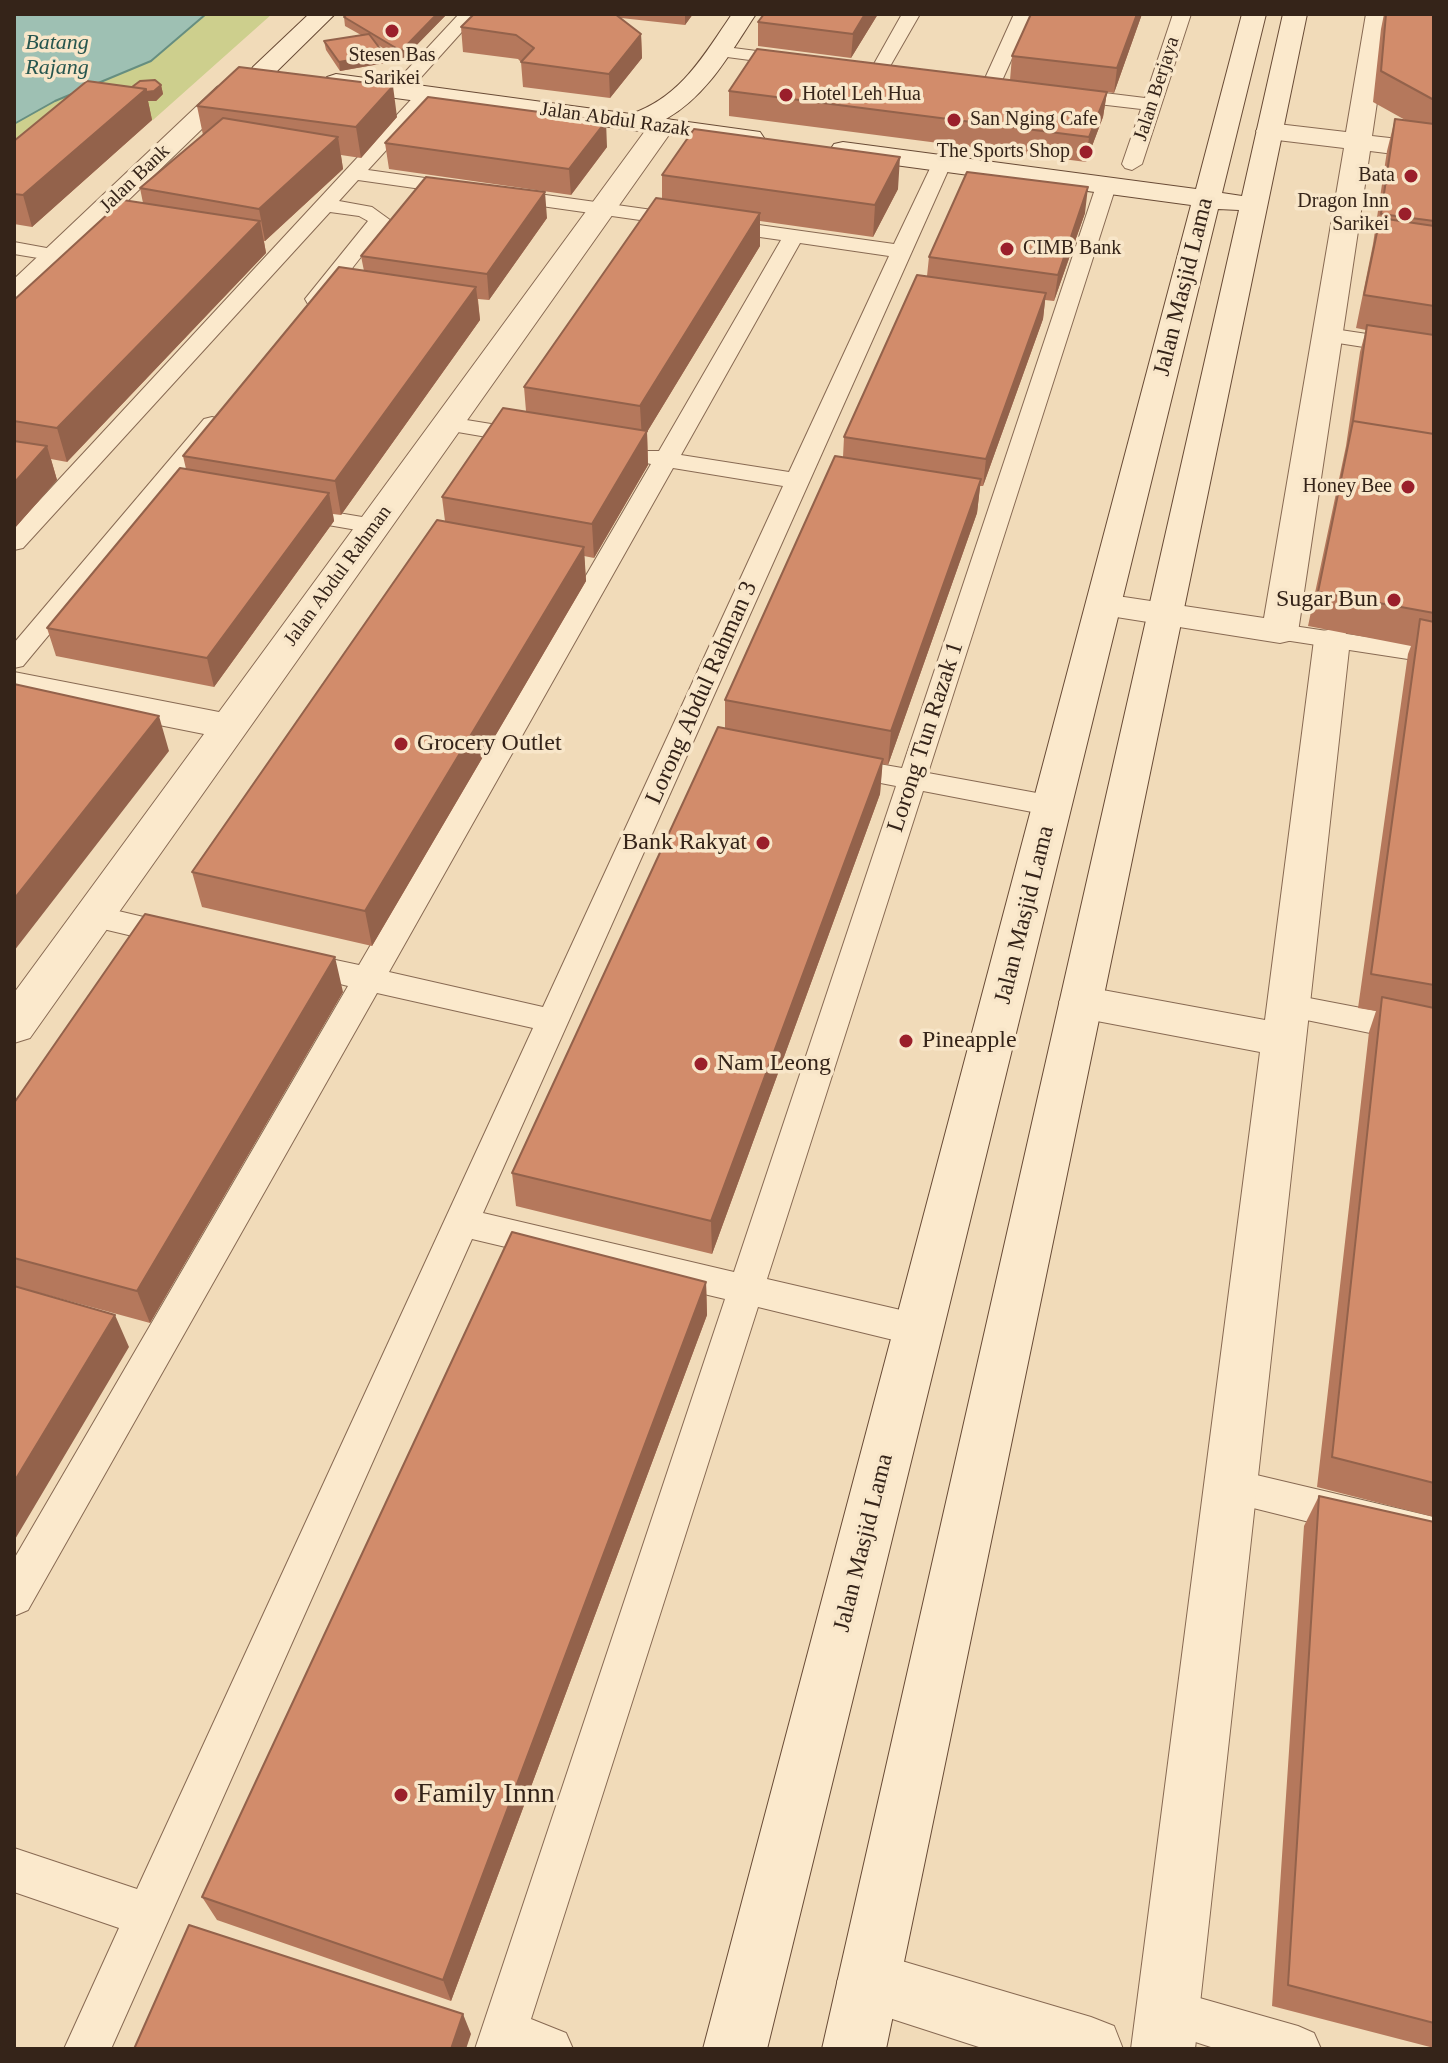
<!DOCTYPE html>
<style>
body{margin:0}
#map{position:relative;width:1448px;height:2063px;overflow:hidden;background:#f1dbb9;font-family:"Times New Roman",serif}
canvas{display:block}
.frame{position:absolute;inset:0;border:16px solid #352419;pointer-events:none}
</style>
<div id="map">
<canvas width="1448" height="2063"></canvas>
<div class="frame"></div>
</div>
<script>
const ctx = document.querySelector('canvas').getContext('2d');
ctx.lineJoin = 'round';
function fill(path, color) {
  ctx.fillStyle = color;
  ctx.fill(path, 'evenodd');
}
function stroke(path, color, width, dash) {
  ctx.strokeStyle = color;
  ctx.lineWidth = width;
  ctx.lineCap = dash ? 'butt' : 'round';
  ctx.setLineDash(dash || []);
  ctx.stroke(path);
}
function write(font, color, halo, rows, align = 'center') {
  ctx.font = font + ' "Times New Roman",serif';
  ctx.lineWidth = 7;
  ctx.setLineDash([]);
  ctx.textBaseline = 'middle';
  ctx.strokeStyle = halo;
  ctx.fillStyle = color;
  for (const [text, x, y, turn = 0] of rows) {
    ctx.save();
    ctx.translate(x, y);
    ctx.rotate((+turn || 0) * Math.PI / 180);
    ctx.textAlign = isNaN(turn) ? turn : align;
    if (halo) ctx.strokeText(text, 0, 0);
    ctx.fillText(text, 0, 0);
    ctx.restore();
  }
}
fill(new Path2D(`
 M206,14h66l-119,106 -59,-8 -80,68v-56l41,-23 96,-40z`), '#cdcf8d');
const water = new Path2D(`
 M14,14h192l-55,47 -96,40 -41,23z`);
fill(water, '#9ec0b3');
stroke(water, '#668e80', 2);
const lane = new Path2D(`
 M459,14h19l-72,80h-14l-2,-4 2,-4z
 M902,14h18l-35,61h-12l-3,-4z
 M1014,14h18l-32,71 -9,6 -6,-2 -3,-4z
 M1173,14h18l-49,150 -10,6 -7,-2 -3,-4 19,-55 -77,-9 -9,-6 9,-6 81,10z
 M718,46l77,10 9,5 -9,5 -83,-11 -3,-4 3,-4z
 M427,88l7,2 2,4 -2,4 -66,72 526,74 40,-84 7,-2 10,6 -468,1049 251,59 162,-486 -67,-13 -4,-7 4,-7 10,-2 63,11 194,-582 10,-6 10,6 -188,587 125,23 10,3 4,7 -4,7 -10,3 -130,-25 -156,488 151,35 13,5 5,11 -5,11 -13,5 -160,-39 -227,712 35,14 7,16h-98l250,-750 -253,-60 -361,810h-47l55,-121 -105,-36v-44l123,41 396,-861 -156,-35 -349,617 -14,6v-57l334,-573 -61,-15 -5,-8 5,-8 11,-3 61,13 292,-501 -14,-3 -4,-5 4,-5h22l122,-211 -423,-60 -19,21 33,6 18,13 -66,84h-16l-3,-5 63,-78 -9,-5 -29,-4 -307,336 -9,2v-22l406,-438zM800,243l89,13 -100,216 -108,-17zM673,468l110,18 -240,521 -154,-35z
 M14,242l49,9 3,4 -10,6 -42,-7z
 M1327,328l107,16v14l-115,-18 -3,-5z
 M212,417l8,2 4,5 -4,5 -197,237 -9,2v-25l190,-224z
 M448,417l80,13 8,2 4,5 -4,5 -8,2 -88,-15 -4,-5 4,-5z
 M291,505l83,14 9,2 3,5 -3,5 -9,2 -92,-16 -3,-5 3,-5z
 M1280,624l154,23v16l-163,-25 -4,-6 4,-6z
 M93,905l97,23 4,8 -4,8 -11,3 -97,-23 -4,-8 4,-8z
 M1288,994l146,28v24l-157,-32 -5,-8 5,-8z
 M1231,1469l203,48v36l-217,-54 -5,-12 5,-12z
 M1168,1989l130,37 16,7 7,16h-104l-65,-21 -7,-16 7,-16z`);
const street = new Path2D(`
 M1366,14h24l-18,122 62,7v16l-64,-8 -72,481 -5,8 -13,3 -189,-30 -5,-8 5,-8 13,-3 160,24 80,-470 -75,-9 -9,-2 -4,-6 4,-6 9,-2 77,9z
 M246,73l9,3 4,5 -24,16 -211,204 -10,3v-25l203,-192z
 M662,118l9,2 4,6 -4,6 -641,906 -16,5v-50l190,-259 -190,-38v-24l205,40 434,-592z
 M1332,629l13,3 5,8 -155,1409h-64l129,-997 -179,-34 -15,-5 -7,-11 7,-11 15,-5 184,34 49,-380 5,-8z
 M868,1951l223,66 23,9 9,23h-138l-139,-45 -9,-22 9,-22z`);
const secondary = new Path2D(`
 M309,14h26l-64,63h-18l-3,-5 3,-5z
 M732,14h24c-26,39 -48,81 -90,105l94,13 4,6 -4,6 -9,2 -415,-56 -9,-3 -4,-5 4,-5 9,-3 295,40c50,-17 73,-59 101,-100z
 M1242,14h24l-44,179 20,3 41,-182h24l-421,2035h-64l417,-1839 -21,-1 -451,1840h-64l488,-1844 -348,-47 -9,-2 -4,-6 4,-6 9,-2 353,47z`);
stroke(lane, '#886a53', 2);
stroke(street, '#886a53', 2);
stroke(secondary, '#694b36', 2);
fill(lane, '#fbe9cc');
fill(street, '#fbe9cc');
fill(secondary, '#fbe9cc');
fill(new Path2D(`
 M347,14h100l-45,46 -24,-15 6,9 1,9 -45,8 -14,-21 -2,-9 37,-6 -16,-9 -1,-9z
 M474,14h219l-8,11 -64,-7 20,16 1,24 -32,40 -87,-11 -2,-25 -3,-3 -55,-7 -2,-25z
 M878,14l-27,44 -93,-12v-24z
 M1142,14l-28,79 -7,-1 -4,25 -17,45 -357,-46v-25l281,-11 2,-24z
 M1384,14h50v1503l-117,-30 52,-455 7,-21 -18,-3 50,-354 3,-8 -103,-20 38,-180 14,-94 6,-22 -10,-2 17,-84 14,-93 8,-32 12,2 -34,-19 8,-73z
 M161,85l2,9 -7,7h-8l4,19 -120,107 -18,-3v-83l118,-54z
 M197,106l200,11 -36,41 -20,-3 2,14 -78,72h-1l2,12 -199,209 -16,-3 6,21 -43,49v-229l129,-97 -3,-15 63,-53z
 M385,143l222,4 -36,48 -182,-26z
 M662,175l236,14 -25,48 -113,-16v25l-113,186 1,33 -54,93 -10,-2 2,25 -214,365 -170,-39 -10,-35 253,-351 -3,-24 84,-86 -2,-24 138,-188z
 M1085,213l-31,88 -9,-1 -2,19 -60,167h-3l-3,27 -89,252 -6,-1 -2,30 -168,460 -196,-48 -4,-33 213,-445v-28l118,-243 1,-20 83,-161 2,-19z
 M547,218l-58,82 -11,-1 2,21 -139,195 -8,-1 1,7 -120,166 -158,-31 -9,-28 139,-159 -3,-13 181,-185 -3,-15z
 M343,992l-193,331 -136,-37v-183z
 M706,1282l1,33 -256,686 -234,-81 -15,-23z
 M1319,1496l115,26v526l-162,-42 32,-480z`), '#b5785c');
fill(new Path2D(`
 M437,14h10l-45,46 -1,-9z
 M685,14h8l-8,11z
 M865,14h13l-27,44 2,-24z
 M1137,14h5l-28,79 3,-25z
 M641,34l1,24 -32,40 -1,-24z
 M384,54l1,9 -45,8 -1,-9z
 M161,85l2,9 -7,7h-8l4,19 -120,107 -9,-32 123,-106z
 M393,86l4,31 -36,41 -5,-31z
 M1107,92l-4,25 -17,45 3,-25z
 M606,121l1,26 -36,48 -2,-26z
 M338,137l5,32 -78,72 -6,-32z
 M900,157l-2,32 -25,48 2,-32z
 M1088,187l-3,26 -31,88 4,-26z
 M545,192l2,26 -58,82 -2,-26z
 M760,213v33l-113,186 1,33 -54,93 -2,-34 50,-84 -2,-34z
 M260,221l6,32 -199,209 -10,-34z
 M476,287l4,33 -139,195 -6,-34z
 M1046,293l-3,26 -60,167 3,-27z
 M47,446l10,34 -43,49v-46z
 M981,479l-4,34 -89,252 3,-34z
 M329,493l5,28 -120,166 -7,-29z
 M584,547l2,34 -214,365 -7,-35z
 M159,716l10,35 -155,200v-52z
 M883,759l-3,35 -168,460 -1,-33z
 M335,957l8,35 -193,331 -13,-32z
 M706,1282l1,33 -256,686 -8,-21z
 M115,1315l14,32 -115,194v-59z
 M463,2014l8,20 -5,15h-15z`), '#93624b');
const building = new Path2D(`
 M347,14h90l-36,37 -57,-34z
 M474,14h141l26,20 -32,40 -88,-12 13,-14 -18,-13 -55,-8z
 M764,14h101l-12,20 -95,-12z
 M1031,14h106l-20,54 -105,-12z
 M1386,14h48v86l-53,-29z
 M369,34l15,20 -45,8 -15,-21z
 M757,49l350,43 -18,45 -360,-46z
 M239,67l154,19 -37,41 -159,-21z
 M155,80l6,5 -7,6 -8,1v-3l-14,-2 8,-6z
 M87,81l59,8 -123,106 -9,-1v-53z
 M428,97l178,24 -37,48 -184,-26z
 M223,118l115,19 -79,72 -119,-21z
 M1395,119l39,5v97l-53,-7z
 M694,129l206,28 -25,48 -213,-30z
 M967,172l121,15 -30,88 -129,-18z
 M426,177l119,15 -58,82 -126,-18z
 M656,198l104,15 -120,193 -116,-19z
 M123,200l137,21 -203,207 -43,-7v-121z
 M1380,218l54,8v80l-70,-11z
 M339,267l137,20 -141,194 -152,-25z
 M917,275l129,18 -60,166 -142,-22z
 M1367,325l67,10v99l-81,-13z
 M503,408l144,23 -55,93 -150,-27z
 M1353,421l81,13v179l-116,-21z
 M14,441l33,5 -33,37z
 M835,456l146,23 -90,252 -166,-31z
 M180,468l149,25 -122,165 -160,-30z
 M437,520l147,27 -219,364 -173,-39z
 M1420,619l14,3v363l-63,-11z
 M14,684l145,32 -145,183z
 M718,727l165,32 -172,462 -199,-48z
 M145,914l190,43 -198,334 -123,-33v-155z
 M1382,997l52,11v475l-102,-26z
 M512,1232l194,50 -263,698 -241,-83z
 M14,1286l101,29 -101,167z
 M1319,1496l115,26v501l-146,-38z
 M189,1925l274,89 -12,35h-317z`);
fill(building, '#d28c6b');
stroke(building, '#93624b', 2);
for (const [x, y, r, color] of [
 [392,31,8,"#9a1f2b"],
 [786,95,8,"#9a1f2b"],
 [954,120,8,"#9a1f2b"],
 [1086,152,8,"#9a1f2b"],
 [1411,176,8,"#9a1f2b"],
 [1405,214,8,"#9a1f2b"],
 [1007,249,8,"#9a1f2b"],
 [1408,487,8,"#9a1f2b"],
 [1394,600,8,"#9a1f2b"],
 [401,744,8,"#9a1f2b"],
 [763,843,8,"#9a1f2b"],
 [906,1041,8,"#9a1f2b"],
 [701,1064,8,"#9a1f2b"],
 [401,1795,8,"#9a1f2b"]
]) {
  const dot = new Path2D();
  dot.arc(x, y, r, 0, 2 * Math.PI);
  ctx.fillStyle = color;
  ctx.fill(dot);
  stroke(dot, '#f8e6c9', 3);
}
write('20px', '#352419', '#f8e6c9', [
 ["Stesen Bas",392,56,"center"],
 ["Sarikei",392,79,"center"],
 ["Hotel Leh Hua",802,95,"left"],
 ["San Nging Cafe",970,120,"left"],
 ["The Sports Shop",1070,152],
 ["Bata",1395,176],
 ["Dragon Inn",1389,202],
 ["Sarikei",1389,225],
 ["CIMB Bank",1023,249,"left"],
 ["Honey Bee",1392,487]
], 'right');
write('20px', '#352419', '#f8e6c9', [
 ["Jalan Berjaya",1157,89,-72],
 ["Jalan Abdul Razak",615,120,8],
 ["Jalan Bank",135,179,-44],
 ["Jalan Abdul Rahman",338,576,-54]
]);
write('italic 22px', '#27564f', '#f8e6c9', [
 ["Batang",57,43],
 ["Rajang",57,68]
]);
write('24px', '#352419', '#f8e6c9', [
 ["Jalan Masjid Lama",1184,287,-76],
 ["Lorong Abdul Rahman 3",702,693,-66],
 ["Lorong Tun Razak 1",926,737,-72],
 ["Jalan Masjid Lama",1025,915,-76],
 ["Jalan Masjid Lama",864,1543,-76]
]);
write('24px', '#352419', '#f8e6c9', [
 ["Sugar Bun",1378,600,"right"],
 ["Grocery Outlet",417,744],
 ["Bank Rakyat",747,843,"right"],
 ["Pineapple",922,1041],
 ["Nam Leong",717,1064]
], 'left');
write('28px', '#352419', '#f8e6c9', [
 ["Family Innn",417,1795]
], 'left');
</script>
